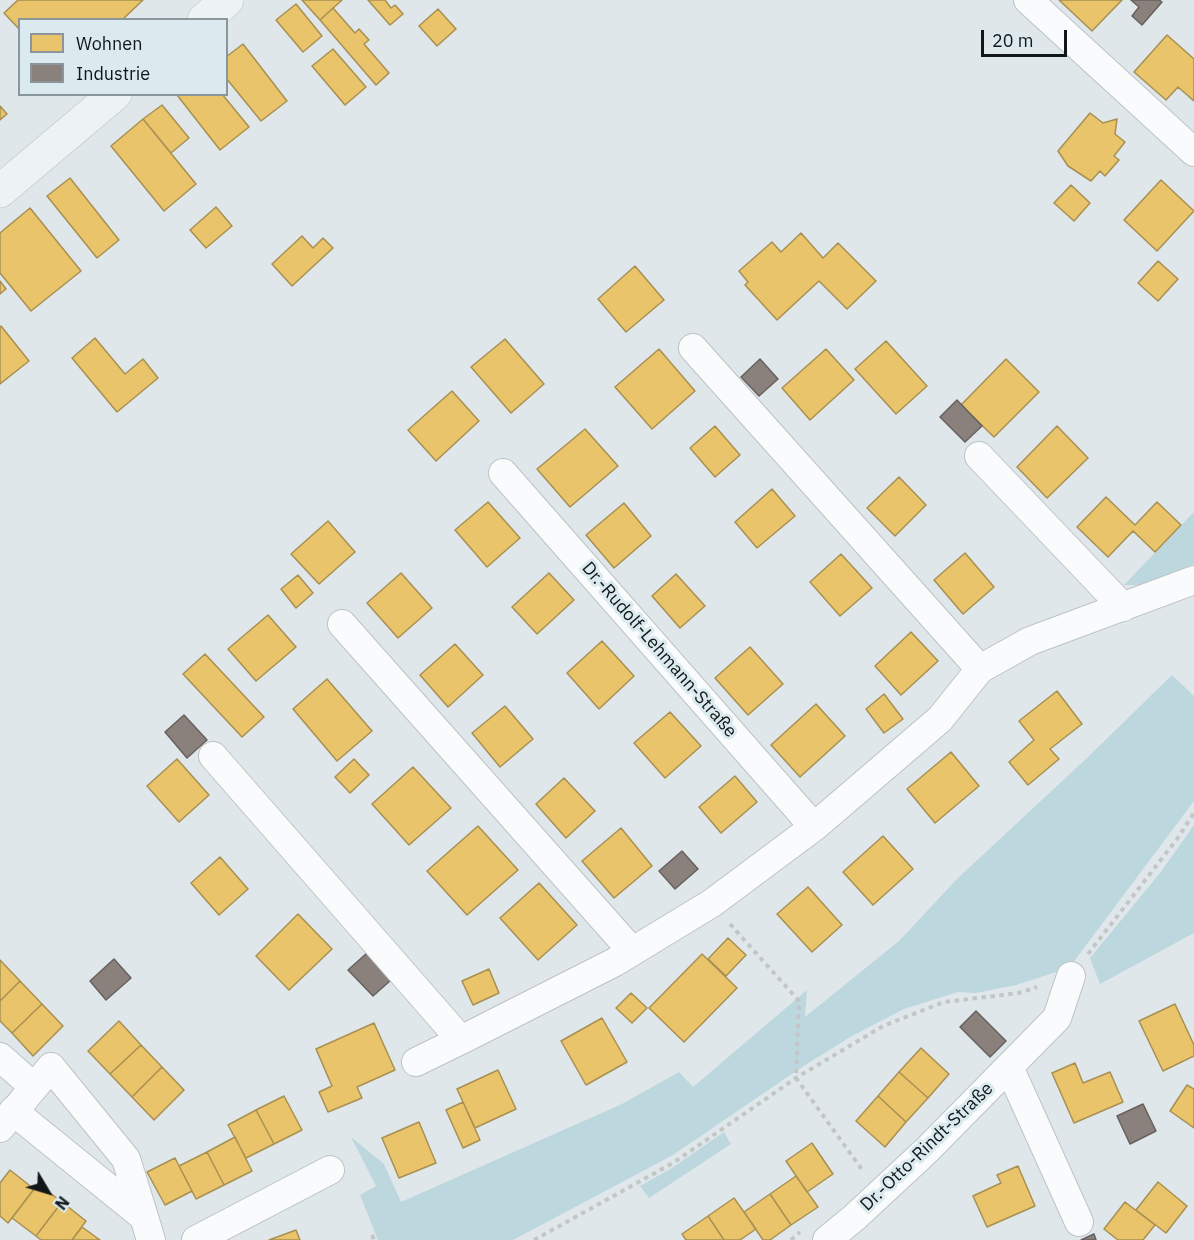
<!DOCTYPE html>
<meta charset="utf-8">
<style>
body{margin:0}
#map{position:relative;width:1194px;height:1240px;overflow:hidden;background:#dfe7ea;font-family:"IBM Plex Sans",sans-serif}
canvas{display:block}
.legend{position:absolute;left:18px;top:18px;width:210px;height:78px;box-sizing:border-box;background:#daeaef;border:2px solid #8a9699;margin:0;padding:8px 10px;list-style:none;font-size:18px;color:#111719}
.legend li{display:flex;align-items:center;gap:12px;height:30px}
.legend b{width:30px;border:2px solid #8a9699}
.north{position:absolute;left:18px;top:1162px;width:60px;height:60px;-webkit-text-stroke:4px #daeaef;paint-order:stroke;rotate:128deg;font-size:16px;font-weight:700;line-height:24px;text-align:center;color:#111719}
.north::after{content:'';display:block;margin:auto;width:21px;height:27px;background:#111719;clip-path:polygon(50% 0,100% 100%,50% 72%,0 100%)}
.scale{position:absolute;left:981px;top:30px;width:86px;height:27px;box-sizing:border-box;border:3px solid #111719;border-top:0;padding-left:8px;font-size:18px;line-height:21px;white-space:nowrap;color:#111719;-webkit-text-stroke:4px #daeaef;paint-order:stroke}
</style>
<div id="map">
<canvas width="1194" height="1240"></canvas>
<ul class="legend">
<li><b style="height:16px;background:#e9c46a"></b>Wohnen</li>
<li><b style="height:16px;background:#8a817c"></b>Industrie</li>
</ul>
<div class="north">N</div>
<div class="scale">20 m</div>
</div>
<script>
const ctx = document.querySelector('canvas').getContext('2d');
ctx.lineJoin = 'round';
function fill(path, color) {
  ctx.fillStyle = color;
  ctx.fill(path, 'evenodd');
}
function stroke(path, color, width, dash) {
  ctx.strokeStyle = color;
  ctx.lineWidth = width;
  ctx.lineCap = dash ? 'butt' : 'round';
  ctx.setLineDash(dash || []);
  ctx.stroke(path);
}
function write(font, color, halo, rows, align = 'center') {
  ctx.font = font + ' "IBM Plex Sans",sans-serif';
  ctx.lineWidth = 6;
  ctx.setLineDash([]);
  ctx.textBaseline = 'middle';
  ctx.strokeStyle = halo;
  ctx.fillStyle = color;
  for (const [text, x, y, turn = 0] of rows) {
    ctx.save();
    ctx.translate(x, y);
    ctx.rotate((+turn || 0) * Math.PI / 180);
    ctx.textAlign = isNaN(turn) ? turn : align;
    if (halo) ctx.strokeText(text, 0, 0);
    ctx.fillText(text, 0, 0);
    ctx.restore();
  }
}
fill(new Path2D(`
 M1194,512v52l-55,21h-15z
 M1172,675l22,21v105l-125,167 -53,17 -40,8 -18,-1 -54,17 -52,27 -50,31 -129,88 -160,85h-135l-18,-45 16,-9 -25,-49 33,27 17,38 221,-98 57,-32 14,15 114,-97 -2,27 94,-76 58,-62 131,-122z
 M1194,825v108l-94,51 -10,-26 70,-85z
 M724,1132l7,12 -82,54 -9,-12 32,-18z`), '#bdd7de');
const homes = new Path2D(`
 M18,0h125l-21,20h-102v10l-16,-17z
 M302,0h40l-22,20z
 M368,0h17l6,8 4,-3 8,9 -13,11z
 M1059,0h63l-30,31z
 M296,4l26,32 -19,16 -27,-32z
 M333,8l22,25 4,-4 10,11 -5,4 25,29 -13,12 -56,-65z
 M438,9l18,20 -19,17 -18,-20z
 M1167,35l27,24v42l-16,-14 -12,13 -32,-28z
 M243,44l44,57 -26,20 -35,-43v-21z
 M333,49l33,38 -21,18 -33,-39z
 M222,94l27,33 -29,23 -43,-55z
 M162,105l27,33 -18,15 -28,-34z
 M0,106l7,8 -7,6z
 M1090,113l13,10 14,-4 -2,15 10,8 -11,14 5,4 -14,16 -5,-5 -9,10 -23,-15 -10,-15z
 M143,119l53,65 -32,27 -53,-65z
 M70,178l49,62 -22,18 -50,-62z
 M1161,180l33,31 -37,40 -33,-31z
 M1071,185l19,18 -16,18 -20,-18z
 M216,207l16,19 -26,22 -16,-18z
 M30,208l51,63 -50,40 -31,-38v-40z
 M801,233l22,25 15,-15 38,38 -29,28 -28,-28 -42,39 -32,-35 3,-3 -9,-11 33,-29 9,10z
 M302,236l11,12 10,-10 10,10 -41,38 -20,-22z
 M1158,261l20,18 -20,22 -20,-18z
 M635,266l29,34 -38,32 -28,-33z
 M0,281l6,8 -6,5z
 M1,326l28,35 -29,23v-57z
 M95,338l30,36 18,-15 15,19 -41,34 -45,-54z
 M505,339l39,45 -33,29 -40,-46z
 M886,341l41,45 -31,28 -41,-45z
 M659,349l36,42 -43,38 -37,-42z
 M826,349l28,31 -44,40 -28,-32z
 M1006,359l33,33 -45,45 -33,-32z
 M452,391l27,30 -43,40 -28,-31z
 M715,426l25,29 -25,22 -25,-29z
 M1057,426l31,32 -41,40 -30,-31z
 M585,429l33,37 -48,41 -33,-38z
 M899,477l27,28 -31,31 -28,-28z
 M772,489l23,27 -38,32 -22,-26z
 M1106,497l29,28 22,-23 24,23 -26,27 -22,-21 -25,26 -31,-30z
 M488,502l32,36 -33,29 -32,-37z
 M624,503l27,33 -37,32 -28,-33z
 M328,521l27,31 -36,32 -28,-30z
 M965,553l29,34 -31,27 -29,-34z
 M841,554l31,34 -32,28 -30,-34z
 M401,573l31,35 -34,30 -31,-35z
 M549,573l25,27 -37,34 -25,-27z
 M676,574l29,32 -25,22 -28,-32z
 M298,575l15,18 -17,15 -15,-19z
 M268,615l28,32 -40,34 -28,-32z
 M911,632l27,29 -37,34 -26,-29z
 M602,641l32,35 -35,33 -32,-36z
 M455,644l28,31 -35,32 -28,-32z
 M750,647l33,37 -35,31 -33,-37z
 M205,654l59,63 -22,20 -59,-63z
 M327,679l45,52 -35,30 -44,-52z
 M1057,691l25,33 -32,25 9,10 -31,26 -19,-23 25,-22 -15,-19z
 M884,694l19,25 -19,14 -18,-24z
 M816,704l29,32 -45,41 -29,-32z
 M505,706l28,33 -33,28 -28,-34z
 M670,712l31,34 -36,32 -31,-35z
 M951,752l28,34 -44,37 -28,-34z
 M177,759l32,36 -30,27 -32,-36z
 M354,759l15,16 -19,18 -15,-16z
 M413,767l38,41 -42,37 -37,-41z
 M735,776l22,26 -36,31 -22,-26z
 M564,778l31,33 -29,27 -30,-34z
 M478,826l40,44 -51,45 -40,-44z
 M621,828l31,38 -38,32 -32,-37z
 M883,836l30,33 -40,36 -30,-33z
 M220,857l28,32 -29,26 -28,-32z
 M539,883l38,42 -39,35 -38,-42z
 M808,887l34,38 -30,27 -35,-38z
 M298,914l34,35 -43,41 -33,-34z
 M728,938l18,17 -20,21 -18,-17z
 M702,954l35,34 -53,54 -35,-34z
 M0,960l20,21 -20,20z
 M489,969l10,24 -26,12 -11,-24z
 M20,981l22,23 -30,29 -12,-12v-20z
 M631,993l16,15 -15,15 -16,-15z
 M42,1004l21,22 -30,30 -21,-23z
 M1175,1004l19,41v11l-31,15 -24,-50z
 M602,1018l25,44 -41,23 -25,-44z
 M119,1021l22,24 -31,29 -22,-23z
 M374,1023l21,47 -38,17 5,11 -34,14 -9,-20 13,-6 -16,-37z
 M141,1045l21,22 -30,30 -22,-23z
 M921,1048l28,26 -21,24 -29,-26z
 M1075,1063l8,20 27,-11 13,30 -49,21 -22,-50z
 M162,1067l22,23 -30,30 -22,-23z
 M498,1070l18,39 -41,19 -18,-39z
 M899,1072l29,26 -22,24 -28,-26z
 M1187,1085l7,4v39l-24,-17z
 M284,1096l18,34 -28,14 -18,-34z
 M878,1096l28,26 -21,25 -29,-26z
 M463,1102l17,38 -17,8 -17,-38z
 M256,1110l18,34 -28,14 -18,-33z
 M419,1122l17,41 -37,15 -17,-40z
 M235,1137l17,34 -28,14 -17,-33z
 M812,1143l21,31 -26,18 -21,-31z
 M207,1152l17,33 -28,14 -17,-33z
 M175,1158l17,33 -27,14 -18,-33z
 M1018,1166l17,40 -48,21 -14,-31 28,-13 -4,-8z
 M10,1170l24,19 -26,34 -8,-7v-33z
 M796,1176l22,31 -27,18 -21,-31z
 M1158,1182l29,24 -21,27 -30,-23z
 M38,1184l24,18 -26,34 -24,-18z
 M770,1194l21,31 -21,15h-7l-19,-28z
 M734,1198l22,31 -16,11h-16l-16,-24z
 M62,1202l24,19 -14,19h-31l-5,-4z
 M1125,1202l30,23 -12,15h-25l-14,-11z
 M708,1216l16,24h-38l-4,-6z
 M82,1227l18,13h-28z
 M296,1230l4,10h-31z`);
fill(homes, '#e9c46a');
stroke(homes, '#a89052', 1.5);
const industry = new Path2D(`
 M1131,0h28l3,2 -20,23 -10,-9 7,-9z
 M760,359l18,20 -19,17 -18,-19z
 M957,400l25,26 -17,16 -25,-25z
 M184,715l23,25 -20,18 -22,-26z
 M682,851l16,18 -23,20 -16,-18z
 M367,953l24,27 -18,16 -25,-26z
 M114,959l17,19 -25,22 -16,-19z
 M976,1011l30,30 -16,16 -30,-30z
 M1143,1104l13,27 -26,13 -13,-28z
 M1094,1234l2,6h-15z`);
fill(industry, '#8a817c');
stroke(industry, '#66615e', 1.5);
const street = new Path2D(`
 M1028,0l166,152
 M693,348l287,321
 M979,456l144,151
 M503,473l311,354
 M342,624l290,327
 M213,756l248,284 154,-78 97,-59 102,-76 126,-108 40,-50 50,-28 164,-61
 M0,1057l34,30
 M416,1062l45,-22
 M1009,1067l70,155
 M13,1111l131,106 7,23
 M0,1128l51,-61 75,92 18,58
 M196,1240l134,-70
 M827,1240l28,-23 72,-67 130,-132 14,-42`);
const secondary = new Path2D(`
 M204,20l23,-20
 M0,191l115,-97`);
stroke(street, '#bdc3c5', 30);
stroke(secondary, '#bdc3c5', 34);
stroke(new Path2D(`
 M730,924l69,77 -3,77 67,93
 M1088,954l89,-115 17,-26
 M372,1235l2,5
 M534,1240l139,-77 123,-85 87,-52 61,-24 75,-9 18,-6
 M791,1240l9,-8`), '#c3c6c7', 4, [4.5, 4.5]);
stroke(street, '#fafbfc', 28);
stroke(secondary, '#edf2f3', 33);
write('18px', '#111719', '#daeaef', [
 ["Dr.-Rudolf-Lehmann-Straße",659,650,49],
 ["Dr.-Otto-Rindt-Straße",927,1147,-44]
]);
</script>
